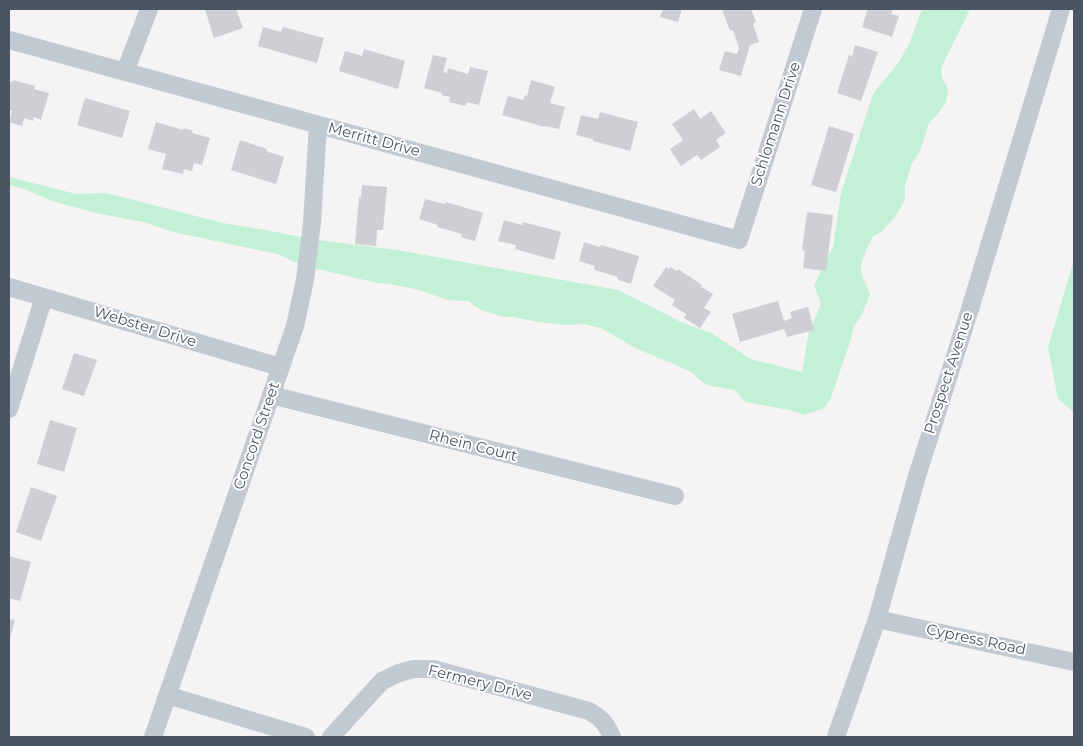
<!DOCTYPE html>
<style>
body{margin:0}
#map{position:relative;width:1083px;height:746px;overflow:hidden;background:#f5f3f3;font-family:Montserrat,sans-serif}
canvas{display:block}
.frame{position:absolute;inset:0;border:10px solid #4a5661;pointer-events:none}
</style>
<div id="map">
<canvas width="1083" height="746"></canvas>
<div class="frame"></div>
</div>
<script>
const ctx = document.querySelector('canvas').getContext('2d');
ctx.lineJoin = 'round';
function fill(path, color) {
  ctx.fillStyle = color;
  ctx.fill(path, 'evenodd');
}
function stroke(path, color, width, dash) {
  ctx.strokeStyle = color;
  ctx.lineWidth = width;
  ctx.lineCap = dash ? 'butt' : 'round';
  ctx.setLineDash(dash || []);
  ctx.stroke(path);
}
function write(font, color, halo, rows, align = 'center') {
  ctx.font = font + ' Montserrat,sans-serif';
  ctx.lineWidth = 4;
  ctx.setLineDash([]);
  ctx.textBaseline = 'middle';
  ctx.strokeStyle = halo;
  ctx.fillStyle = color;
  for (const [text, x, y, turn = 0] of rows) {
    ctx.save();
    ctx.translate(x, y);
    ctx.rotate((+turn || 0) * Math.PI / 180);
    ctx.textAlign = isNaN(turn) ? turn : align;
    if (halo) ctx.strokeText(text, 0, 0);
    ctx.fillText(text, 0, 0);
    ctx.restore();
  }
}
fill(new Path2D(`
 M922,9h48l-29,59 1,10 6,11 -2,13 -9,13 -8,8 -9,28 -8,12 -7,23v14l-10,17 -13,14 -9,6 -7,13 -5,15v8l9,21 -8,20 -8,12 -4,16 -20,58 -6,8 -19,7 -16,-5 -43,-8 -12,-12 -23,-4 -9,-4 -11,-10 -17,-8 -37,-15 -36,-21 -18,-4 -16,1 -29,-3 -24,-5h-10l-23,-7 -13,-9 -20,-1 -32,-11 -27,-5 -12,-1 -59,-14 -12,-2 -29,-13 -104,-22 -29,-10 -49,-9 -43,-12 -27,-12 -16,-4v-8l67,17 30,-1 117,30 43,7 44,9 87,11 221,40 63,32 30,11 40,26 51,13 7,-40 12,-28 -7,-19 19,-38 8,-54 32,-99 26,-32 11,-20z
 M1074,260v152l-16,-13 -10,-52z`), '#c3f1d5');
fill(new Path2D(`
 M205,9h31l7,19 -29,10z
 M663,9h19l-4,13 -18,-5z
 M722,9h29l5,13 -3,2 6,18 -9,3 -9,31 -22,-6 6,-19 12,3 2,-6 -6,-18 -3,1z
 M868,9h25l-2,5 8,2 -7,21 -30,-10z
 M263,27l18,5 2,-5 41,11 -7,25 -59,-17z
 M855,45l23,7 -17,49 -24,-8 12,-38 3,1z
 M364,49l41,12 -7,28 -59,-18 6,-20 17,5z
 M433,55l14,3 -4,14 4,1 1,-5 20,6 2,-7 18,4 -9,34 -12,-3 -2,4 -16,-4 1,-5 -9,-2 1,-2 -18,-5z
 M13,80l22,6 -1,3 15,4 -8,27 -7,-3 -1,4 -9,-3 -2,8 -13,-4 3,-11 -3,-1v-29l4,1z
 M531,80l24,7 -5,16 15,4 -6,22 -14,-3v1l-43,-12 6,-19 15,4 2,-5 2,1z
 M85,98l45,13 -8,27 -45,-13z
 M694,109l6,10 11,-8 15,22 -10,7 4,7 -19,13 -4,-5 -16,11 -11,-17 13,-9 -11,-16z
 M600,112l38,10 -8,29 -37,-10v-2l-17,-4 5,-20 17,4z
 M156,122l27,8 1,-2 9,3 -1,2 18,5 -8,27 -8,-2 -2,8 -8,-2 -1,5 -21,-5 4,-15 -18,-5z
 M829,126l25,8 -18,58 -25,-7z
 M240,140l27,9 -1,2 18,6 -8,27 -45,-14z
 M362,185l25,2 -4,43h-6l-1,16 -21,-2 4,-47h2z
 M425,199l20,5 1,-2 37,11 -8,28 -14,-4 1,-3 -25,-7 1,-2 -19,-6z
 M807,212l26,3 -7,56 -23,-3 2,-17 -3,-1z
 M504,220l18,5 1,-3 38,10 -7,28 -39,-11 1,-4 -18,-4z
 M584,242l16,5 1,-2 38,11 -8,28 -13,-4v-3l-24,-7 1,-4 -16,-5z
 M666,267l3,2 1,-2 7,4 1,-2 24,16 -1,2 12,7 -9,14 7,4 -11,16 -16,-10 2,-4 -14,-9 3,-5 -22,-14z
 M778,301l6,20 8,-3 -2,-6 18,-5 6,23 -27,7 -3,-8 -44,13 -8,-28z
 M74,353l23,7 -13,36 -22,-7z
 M50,420l27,8 -13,44 -27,-8z
 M31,487l26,9 -16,45 -25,-9z
 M9,556l22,6 -11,39 -11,-3z
 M9,619l6,1 -6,22z`), '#cdcfd5');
stroke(new Path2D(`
 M9,40l730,200 74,-231
 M125,72l24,-63
 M9,287l271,80
 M271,395l404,101
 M9,409l35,-112
 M877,619l197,43
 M167,695l139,42
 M153,737l142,-411 10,-46 7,-57 6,-98
 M331,737l51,-56 17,-8 15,-4h19l156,42c12,7 17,12 23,26
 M836,737l41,-118 40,-143 53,-167 91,-300`), '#c1cad2', 18);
write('15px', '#4a5661', '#fff', [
 ["Schlomann Drive",776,124,-72],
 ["Merritt Drive",374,140,15],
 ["Webster Drive",145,327,17],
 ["Prospect Avenue",949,373,-72],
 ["Concord Street",257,436,-71],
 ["Rhein Court",473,446,14],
 ["Cypress Road",976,640,12],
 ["Fermery Drive",480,683,14]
]);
</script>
